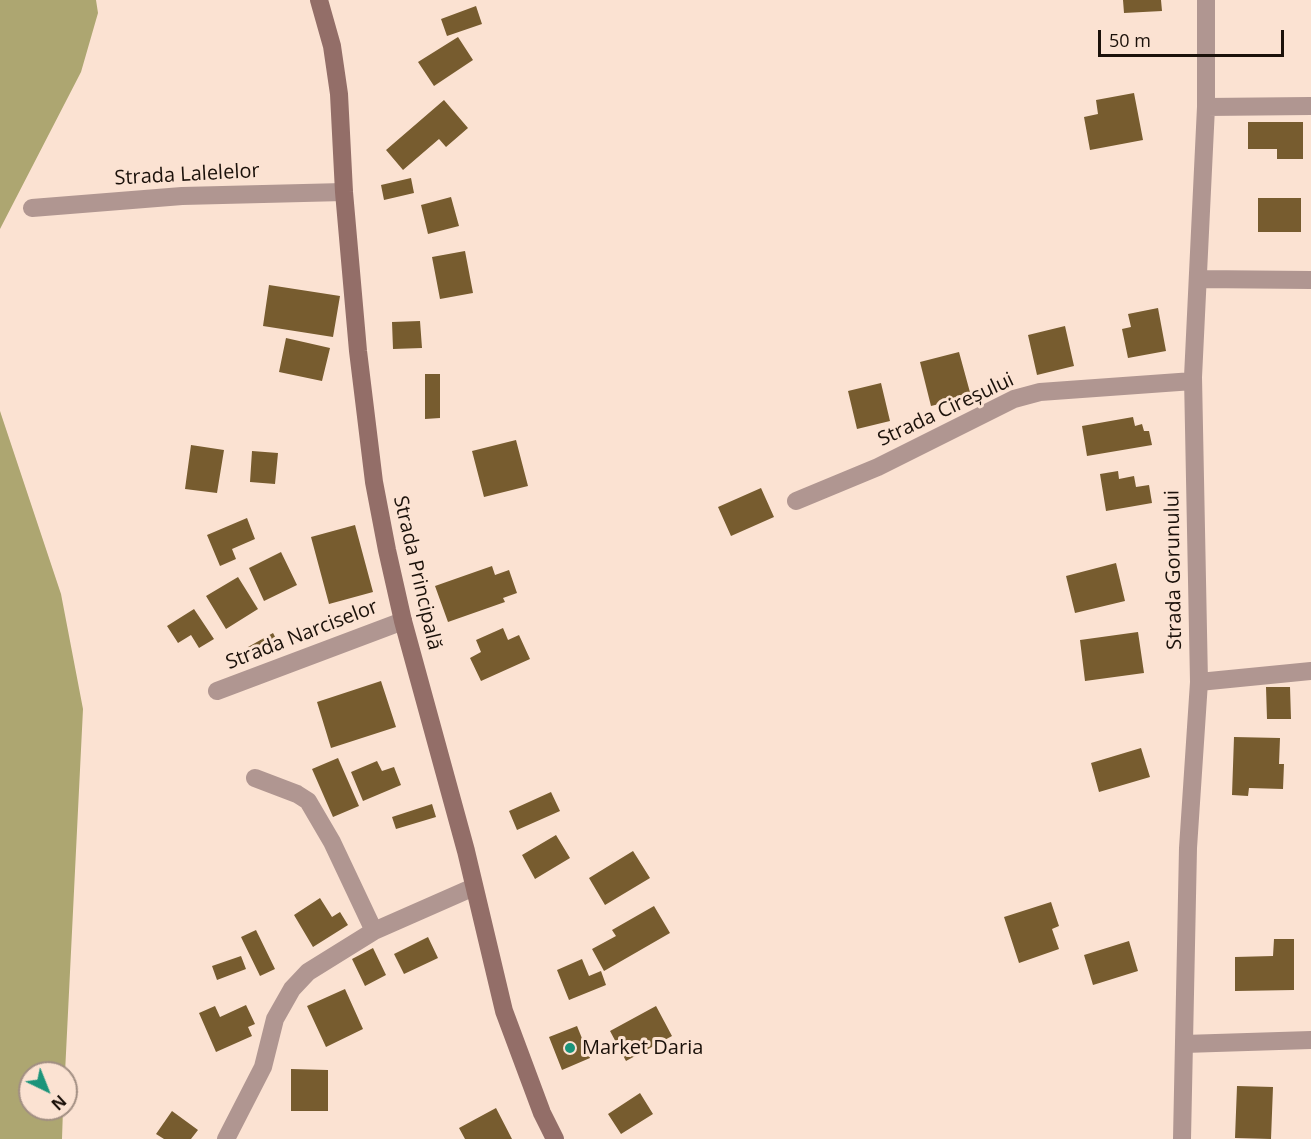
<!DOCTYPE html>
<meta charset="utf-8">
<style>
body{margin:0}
#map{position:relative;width:1311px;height:1139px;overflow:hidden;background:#fbe2d2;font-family:"Open Sans",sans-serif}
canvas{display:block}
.north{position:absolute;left:18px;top:1061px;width:60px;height:60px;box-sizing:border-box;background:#fbe2d2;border:2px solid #a18e82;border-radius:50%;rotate:137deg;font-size:16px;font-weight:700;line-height:24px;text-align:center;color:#1b110a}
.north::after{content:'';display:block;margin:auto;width:21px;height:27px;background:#1b947a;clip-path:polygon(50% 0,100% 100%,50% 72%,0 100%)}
.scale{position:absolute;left:1098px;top:30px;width:186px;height:27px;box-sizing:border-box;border:3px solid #1b110a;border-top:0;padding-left:8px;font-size:18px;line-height:21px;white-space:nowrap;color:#1b110a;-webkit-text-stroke:4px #fbe2d2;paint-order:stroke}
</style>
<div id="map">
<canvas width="1311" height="1139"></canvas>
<div class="north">N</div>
<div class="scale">50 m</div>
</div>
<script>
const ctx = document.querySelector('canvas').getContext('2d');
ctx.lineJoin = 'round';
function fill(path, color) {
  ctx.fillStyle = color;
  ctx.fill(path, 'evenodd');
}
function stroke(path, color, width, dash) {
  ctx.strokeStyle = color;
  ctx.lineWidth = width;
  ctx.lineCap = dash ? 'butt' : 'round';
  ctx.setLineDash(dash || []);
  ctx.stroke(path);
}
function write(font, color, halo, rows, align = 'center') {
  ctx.font = font + ' "Open Sans",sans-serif';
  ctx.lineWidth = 6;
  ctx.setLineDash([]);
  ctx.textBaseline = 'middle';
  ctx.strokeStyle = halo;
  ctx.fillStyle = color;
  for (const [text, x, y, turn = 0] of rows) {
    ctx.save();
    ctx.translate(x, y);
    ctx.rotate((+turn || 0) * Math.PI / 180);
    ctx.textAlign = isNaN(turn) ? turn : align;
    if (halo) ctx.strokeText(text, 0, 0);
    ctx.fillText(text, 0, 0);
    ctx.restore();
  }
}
fill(new Path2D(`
 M0,0h96l2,13 -17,59 -81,157z
 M0,411l61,183 22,115 -18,364h-35v36h33l-1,30h-62z`), '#ada671');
fill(new Path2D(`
 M1123,0h38l1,11 -38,2z
 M476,6l6,18 -35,12 -6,-17z
 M458,37l15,23 -39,26 -16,-24z
 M1134,93l9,47 -53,10 -6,-33 14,-3 -2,-14z
 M444,100l24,28 -22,19 -7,-8 -36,31 -17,-20z
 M1248,122h55v37h-26v-10h-29z
 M411,178l3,15 -30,7 -3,-15z
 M451,197l8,29 -31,8 -7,-29z
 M1258,198h43v34h-43z
 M465,251l8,42 -33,6 -8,-42z
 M269,285l71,11 -7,41 -70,-11z
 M1158,308l8,43 -38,7 -6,-29 9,-2 -3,-13z
 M420,321l2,27 -29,1 -1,-27z
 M1065,326l9,40 -37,9 -9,-40z
 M286,338l44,10 -8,33 -43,-9z
 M959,352l12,44 -40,10 -11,-44z
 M425,374h15v44l-15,1z
 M881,383l9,38 -33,8 -9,-38z
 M1133,417l2,9 7,-2 2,7h5l3,14 -65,11 -5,-30z
 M516,440l12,46 -44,11 -12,-46z
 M191,445l33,5 -7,43 -32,-4z
 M252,451l26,2 -3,31 -25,-2z
 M1118,471l1,8 15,-3 2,11 13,-2 3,18 -46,8 -6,-37z
 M761,488l13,29 -43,19 -13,-29z
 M247,518l8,21 -23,10 4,10 -16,7 -13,-31z
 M355,525l18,67 -44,12 -18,-67z
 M281,552l16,33 -33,16 -15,-33z
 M1116,563l9,38 -50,12 -9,-37z
 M492,566l3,9 14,-5 8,23 -14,5 2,4 -57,20 -13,-36z
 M238,577l20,32 -32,20 -20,-33z
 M194,609l20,30 -15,9 -8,-13 -13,8 -11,-17z
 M503,628l5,12 11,-5 11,24 -49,22 -11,-23 11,-6 -5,-12z
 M1138,632l6,41 -59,8 -5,-41z
 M273,633l8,15 -26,13 -7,-14z
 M381,681l15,46 -65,21 -14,-46z
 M1266,687h24l1,32h-24z
 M1234,737l46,1 -1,26h5l-1,25 -34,-1 -1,8 -16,-1z
 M1141,748l9,29 -51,15 -8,-29z
 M338,758l21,48 -26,11 -21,-48z
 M377,761l5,10 12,-4 7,18 -38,16 -12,-29z
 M551,792l9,19 -43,19 -8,-19z
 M432,804l4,13 -40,12 -4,-12z
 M556,835l14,23 -35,21 -13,-24z
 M633,851l17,27 -45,27 -16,-27z
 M320,898l12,19 8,-5 8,13 -35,22 -19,-32z
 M1051,902l8,24 -7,3 7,20 -40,14 -15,-46z
 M654,906l16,27 -66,38 -12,-22 24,-13 -4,-6z
 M256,930l19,39 -15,7 -19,-39z
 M428,937l10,21 -34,16 -10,-20z
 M1274,939h20v51l-59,1v-34l38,-1z
 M1129,941l9,30 -45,14 -9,-30z
 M373,948l13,27 -21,11 -13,-27z
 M241,956l5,13 -29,11 -5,-14z
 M582,959l7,17 12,-5 5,14 -37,15 -12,-30z
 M345,989l18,40 -37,18 -19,-41z
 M246,1005l9,19 -7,3 4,9 -36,16 -17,-39 16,-7 5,11z
 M656,1006l16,30 -46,25 -16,-30z
 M577,1026l13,32 -28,12 -13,-33z
 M291,1069l37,1v41h-37z
 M1237,1086l36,1 -2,52 -36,-1z
 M640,1093l13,21 -32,20 -13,-20z
 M496,1108l16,31h-47l-6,-11z
 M172,1111l26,19 -7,9h-27l-8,-5z`), '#775c2f');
stroke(new Path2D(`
 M1206,107l105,-1
 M32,208l150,-12 162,-4
 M1198,279l113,1
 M796,501l82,-34 136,-68 26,-7 153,-11
 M1199,682l112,-11
 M217,691l186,-70
 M255,778l42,16 11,7 24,41 42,89
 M1184,1044l127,-4
 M226,1139l37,-72 12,-48 17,-30 16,-17 66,-41 100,-44
 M1182,1139l6,-291 11,-166 -6,-305 13,-270v-107`), '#b09691', 18);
stroke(new Path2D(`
 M319,0l13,46 7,48 5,98 14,159 16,131 13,68 16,71 63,230 38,160 38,102 13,26`), '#936e68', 18);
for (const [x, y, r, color] of [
 [570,1048,6,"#1b947a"]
]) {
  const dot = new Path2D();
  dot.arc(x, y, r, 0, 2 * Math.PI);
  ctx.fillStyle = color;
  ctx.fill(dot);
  stroke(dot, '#fbe2d2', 2);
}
write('20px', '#1b110a', '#fbe2d2', [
 ["Strada Lalelelor",187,175,-3],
 ["Strada Cireșului",946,410,-25],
 ["Strada Gorunului",1174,570,-91],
 ["Strada Principală",417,573,77],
 ["Strada Narciselor",302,635,-21]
]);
write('20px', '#1b110a', '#fbe2d2', [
 ["Market Daria",582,1048]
], 'left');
</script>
